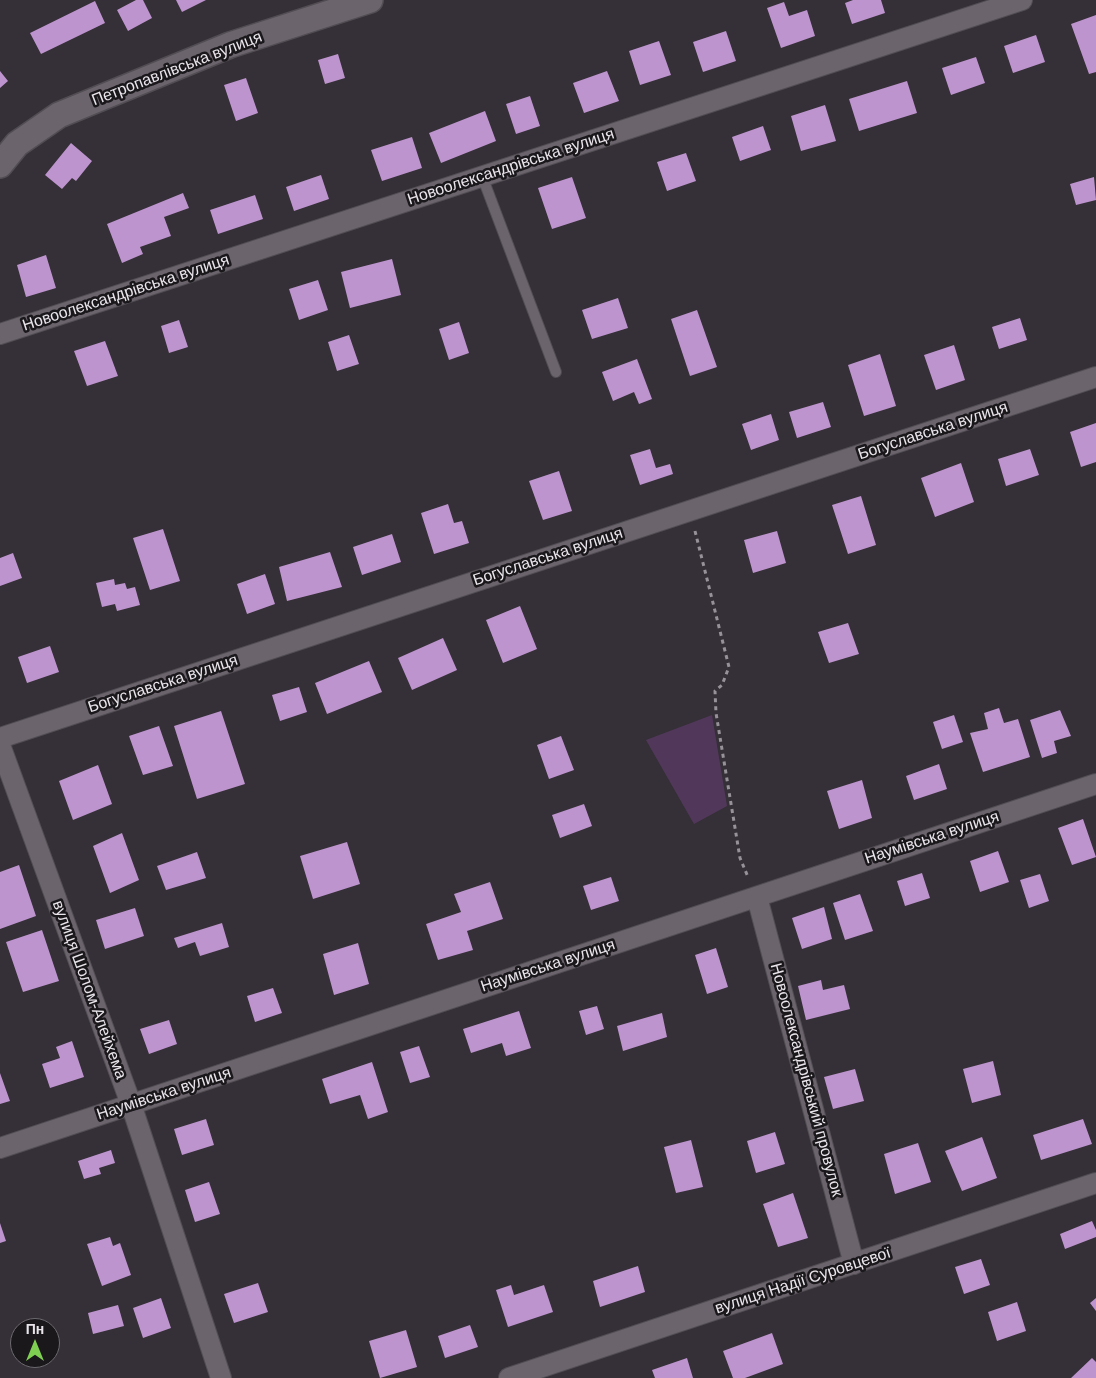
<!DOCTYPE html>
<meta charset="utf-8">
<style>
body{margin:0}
#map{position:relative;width:1096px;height:1378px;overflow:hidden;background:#352f37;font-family:Helvetica,sans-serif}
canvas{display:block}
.north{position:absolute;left:10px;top:1318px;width:50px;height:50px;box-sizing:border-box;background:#1b181c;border:1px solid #6d6a6f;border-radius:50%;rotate:0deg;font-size:14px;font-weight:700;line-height:20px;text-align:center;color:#e9e5eb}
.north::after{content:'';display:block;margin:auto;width:18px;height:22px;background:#7fd052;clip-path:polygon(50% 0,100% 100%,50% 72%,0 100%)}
</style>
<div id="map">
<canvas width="1096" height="1378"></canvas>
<div class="north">Пн</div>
</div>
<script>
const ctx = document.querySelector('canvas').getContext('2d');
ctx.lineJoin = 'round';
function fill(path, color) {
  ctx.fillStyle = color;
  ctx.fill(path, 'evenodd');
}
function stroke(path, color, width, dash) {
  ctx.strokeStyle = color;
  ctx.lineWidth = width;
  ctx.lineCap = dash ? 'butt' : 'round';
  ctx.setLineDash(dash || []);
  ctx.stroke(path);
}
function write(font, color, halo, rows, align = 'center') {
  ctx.font = font + ' Helvetica,sans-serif';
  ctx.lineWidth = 5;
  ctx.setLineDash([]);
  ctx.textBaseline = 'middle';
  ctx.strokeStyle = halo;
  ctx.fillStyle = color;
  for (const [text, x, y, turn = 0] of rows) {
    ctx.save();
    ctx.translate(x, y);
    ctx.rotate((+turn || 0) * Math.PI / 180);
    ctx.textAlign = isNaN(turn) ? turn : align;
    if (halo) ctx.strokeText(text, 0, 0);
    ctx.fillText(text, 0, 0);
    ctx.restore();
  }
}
fill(new Path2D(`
 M712,715l15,91 -33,18 -48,-84z`), '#51385a');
fill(new Path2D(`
 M136,0h7l9,18 -24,13 -11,-21z
 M176,0h30l-24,12z
 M853,0h28l4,13 -33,11 -7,-21z
 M95,1l10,22 -64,31 -11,-21z
 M784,2l5,14 18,-6 8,26 -34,12 -14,-40z
 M1096,15v57l-7,2 -18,-50z
 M726,31l10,30 -33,11 -10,-30z
 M1036,35l9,27 -32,11 -9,-27z
 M659,41l12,34 -31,10 -11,-34z
 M338,54l7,24 -20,6 -7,-24z
 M976,57l9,26 -34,12 -9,-27z
 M0,71l8,10 -8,7z
 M607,71l12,30 -35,12 -11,-30z
 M246,78l12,35 -22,8 -12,-36z
 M907,81l10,32 -58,18 -10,-32z
 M530,96l10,30 -24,8 -10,-30z
 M825,105l11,36 -35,10 -10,-35z
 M485,111l11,30 -55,22 -12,-30z
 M763,126l8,24 -31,11 -8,-24z
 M412,137l10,31 -40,13 -11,-31z
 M71,143l21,18 -16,20 -4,-3 -10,11 -17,-14z
 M686,153l10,28 -29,10 -10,-29z
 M321,175l8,24 -35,12 -8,-24z
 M572,177l14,41 -34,11 -14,-41z
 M1094,177l2,23 -20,5 -6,-21z
 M183,193l6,15 -25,9 7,19 -31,11 3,7 -21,9 -15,-39z
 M255,195l8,24 -45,15 -8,-24z
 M46,255l10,33 -30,9 -9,-32z
 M392,259l9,36 -51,13 -9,-36z
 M318,280l10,30 -29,10 -10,-31z
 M618,298l10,30 -36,11 -10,-29z
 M697,310l20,57 -27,9 -19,-57z
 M1020,318l7,22 -28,9 -7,-22z
 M179,320l9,27 -19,6 -8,-27z
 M459,322l10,31 -20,7 -10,-31z
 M349,335l10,29 -22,7 -9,-29z
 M105,341l13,35 -31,10 -13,-35z
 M954,345l11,35 -29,10 -12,-35z
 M880,354l16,52 -32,10 -16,-51z
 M637,359l15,40 -13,5 -5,-12 -21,9 -11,-29z
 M823,402l8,25 -34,11 -8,-26z
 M771,414l8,26 -28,10 -9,-26z
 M1096,423v39l-15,5 -11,-35z
 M650,449l6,19 14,-4 3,10 -33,11 -10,-30z
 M1030,449l9,26 -33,11 -8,-27z
 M961,463l13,39 -39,15 -14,-39z
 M559,471l13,40 -29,9 -14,-39z
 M861,496l15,49 -28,9 -16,-49z
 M448,504l6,19 8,-2 7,22 -35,11 -13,-41z
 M163,529l17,52 -30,9 -17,-52z
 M777,531l9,32 -33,10 -9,-33z
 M392,534l9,28 -39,13 -9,-28z
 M330,552l12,35 -55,14 -8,-34z
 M13,553l9,25 -22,8v-28z
 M265,574l10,30 -28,10 -10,-30z
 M114,579l1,6 10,-2 2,6 8,-2 5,18 -23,6 -2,-7 -13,3 -6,-24z
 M520,606l17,43 -34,14 -17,-43z
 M848,623l11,31 -30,9 -11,-31z
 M443,638l14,32 -45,20 -14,-32z
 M50,646l9,26 -32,11 -9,-26z
 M369,661l13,31 -55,22 -12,-31z
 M299,687l8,25 -27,9 -8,-26z
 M999,708l5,15 14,-4 12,38 -47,15 -13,-39 18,-4 -4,-16z
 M1060,710l11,26 -17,5 3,12 -15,5 -12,-38z
 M221,711l24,73 -48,15 -23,-73z
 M954,715l9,27 -21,7 -9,-27z
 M159,726l14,40 -30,9 -14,-39z
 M561,736l13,34 -25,9 -12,-34z
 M939,764l8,25 -33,11 -8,-24z
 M98,765l14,39 -39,16 -14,-39z
 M862,780l10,38 -33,11 -12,-38z
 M584,804l8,22 -32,12 -8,-23z
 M1083,819l13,38 -24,8 -14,-37z
 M122,833l17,47 -29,13 -17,-47z
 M347,842l13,42 -47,15 -13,-43z
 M998,851l11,31 -29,10 -10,-31z
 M197,852l9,26 -40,12 -9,-24z
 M19,865l17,51 -36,13v-57z
 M922,873l8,25 -25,8 -8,-25z
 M1040,874l9,27 -20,7 -9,-28z
 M611,877l8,24 -28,9 -8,-24z
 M490,882l13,37 -36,12 6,19 -35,10 -12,-36 35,-12 -7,-18z
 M860,894l13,37 -28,9 -12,-37z
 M824,907l8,32 -30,10 -10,-31z
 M135,908l9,28 -39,13 -9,-29z
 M222,923l7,24 -29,9 -5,-14 -17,6 -4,-10z
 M42,930l17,51 -36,11 -17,-50z
 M358,943l11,41 -35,11 -11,-41z
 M716,948l12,39 -21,7 -12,-39z
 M821,980l2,10 21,-5 6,24 -44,11 -8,-34z
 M273,988l9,25 -27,9 -8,-26z
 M597,1006l7,23 -18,6 -7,-24z
 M519,1011l12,37 -25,8 -4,-13 -31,10 -8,-24z
 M662,1013l5,24 -44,14 -6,-25z
 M169,1020l8,24 -28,10 -9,-25z
 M72,1041l12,36 -34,11 -8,-24 18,-6 -4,-11z
 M419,1046l11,31 -20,6 -10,-31z
 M993,1061l8,34 -29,8 -9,-34z
 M372,1062l16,50 -20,7 -8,-24 -30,9 -8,-25z
 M855,1069l9,32 -31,8 -9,-32z
 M0,1073l10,28 -10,3z
 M206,1119l8,26 -32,10 -8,-26z
 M1083,1119l9,25 -51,16 -8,-25z
 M775,1132l10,32 -29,9 -9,-32z
 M982,1137l15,41 -35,13 -17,-40z
 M691,1140l12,47 -27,6 -12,-46z
 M918,1143l13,39 -36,12 -11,-40z
 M111,1150l4,13 -16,5 2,6 -17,5 -6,-18z
 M209,1182l11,32 -25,8 -10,-32z
 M793,1193l15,45 -30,9 -15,-43z
 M1092,1221l4,9v7l-31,12 -5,-15z
 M0,1223l6,18 -6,2z
 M110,1237l3,9 7,-3 11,32 -29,11 -15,-42z
 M981,1259l9,26 -26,9 -9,-27z
 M638,1266l7,26 -45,15 -7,-26z
 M258,1283l10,29 -34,11 -10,-29z
 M511,1285l3,10 30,-10 9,27 -45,15 -12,-37z
 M161,1298l10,30 -28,10 -10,-30z
 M1096,1298v13l-6,-8z
 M1017,1302l9,29 -29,10 -9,-29z
 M118,1305l6,21 -31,8 -5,-21z
 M470,1325l8,22 -33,11 -7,-22z
 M406,1330l11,37 -37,11 -11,-37z
 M772,1333l11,31 -38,14h-12l-10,-27z
 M687,1358l6,20h-38l-3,-8z
 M1092,1358l4,4v16h-25z`), '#bd94ce');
const service = new Path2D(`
 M482,176l74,196`);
const minor = new Path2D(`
 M0,334l1022,-334
 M0,738l1096,-361
 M0,745l131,359 90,274
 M757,897l97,367
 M0,1148l1096,-364
 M509,1378l587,-195`);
const tertiary = new Path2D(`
 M0,165l17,-21 42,-29 171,-70 140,-45`);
stroke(service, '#514d53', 12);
stroke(minor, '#514d53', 22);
stroke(tertiary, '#514d53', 28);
stroke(new Path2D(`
 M695,531l34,136 -7,18 -7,6 1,22 24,145 8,19`), '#979299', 3, [4, 4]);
stroke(service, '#6b646d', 10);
stroke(minor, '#6b646d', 20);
stroke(tertiary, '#6b646d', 25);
write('16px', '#e9e5eb', '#1b181c', [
 ["Петропавлівська вулиця",177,69,-21],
 ["Новоолександрівська вулиця",511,167,-18],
 ["Новоолександрівська вулиця",126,293,-18],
 ["Богуславська вулиця",933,431,-18],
 ["Богуславська вулиця",548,557,-18],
 ["Богуславська вулиця",163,684,-18],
 ["Наумівська вулиця",932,838,-18],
 ["Наумівська вулиця",548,966,-18],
 ["вулиця Шолом-Алейхема",89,990,70],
 ["Новоолександрівський провулок",806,1080,75],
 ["Наумівська вулиця",164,1094,-18],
 ["вулиця Надії Суровцевої",803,1281,-18]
]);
</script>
